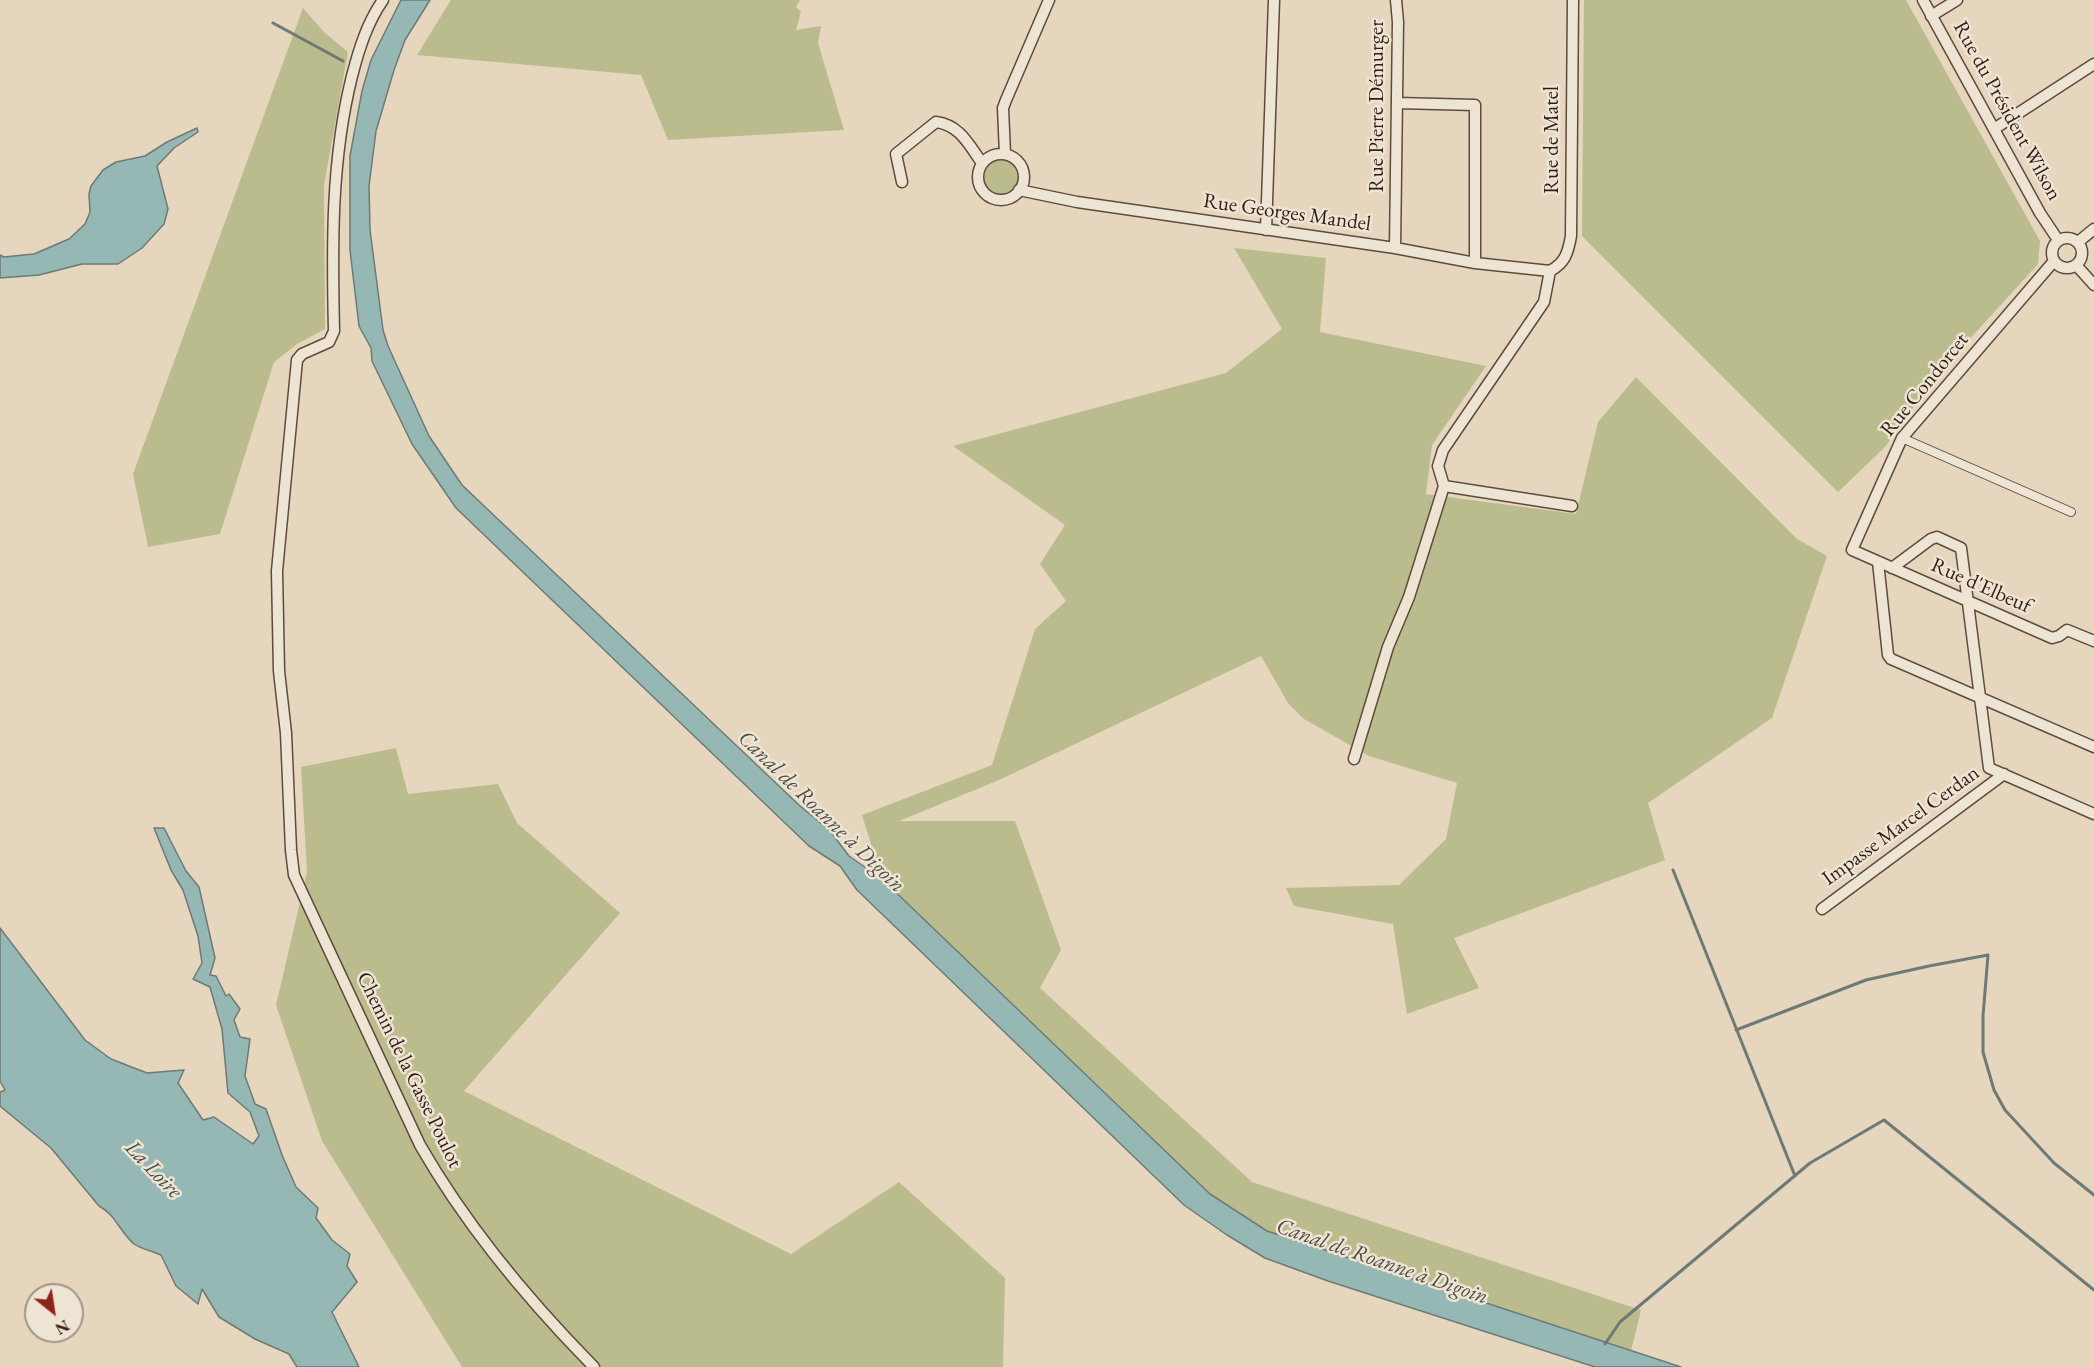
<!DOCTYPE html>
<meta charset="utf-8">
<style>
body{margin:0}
#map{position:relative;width:2094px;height:1367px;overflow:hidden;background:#e5d6bd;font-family:"EB Garamond",serif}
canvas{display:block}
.north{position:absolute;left:24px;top:1283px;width:60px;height:60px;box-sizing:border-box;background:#eee4d4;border:2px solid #a29487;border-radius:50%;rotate:150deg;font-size:16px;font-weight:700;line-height:24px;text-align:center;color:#311d14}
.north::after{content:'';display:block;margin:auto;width:21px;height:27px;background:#8f2418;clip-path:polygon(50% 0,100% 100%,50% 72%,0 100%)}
</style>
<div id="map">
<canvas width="2094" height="1367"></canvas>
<div class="north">N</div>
</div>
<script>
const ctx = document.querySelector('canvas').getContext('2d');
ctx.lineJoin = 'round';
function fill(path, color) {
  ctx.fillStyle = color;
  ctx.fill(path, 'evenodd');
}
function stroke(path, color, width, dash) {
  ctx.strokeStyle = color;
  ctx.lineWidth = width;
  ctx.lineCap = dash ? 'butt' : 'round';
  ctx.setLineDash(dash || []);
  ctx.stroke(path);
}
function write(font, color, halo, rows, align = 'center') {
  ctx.font = font + ' "EB Garamond",serif';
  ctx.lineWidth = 5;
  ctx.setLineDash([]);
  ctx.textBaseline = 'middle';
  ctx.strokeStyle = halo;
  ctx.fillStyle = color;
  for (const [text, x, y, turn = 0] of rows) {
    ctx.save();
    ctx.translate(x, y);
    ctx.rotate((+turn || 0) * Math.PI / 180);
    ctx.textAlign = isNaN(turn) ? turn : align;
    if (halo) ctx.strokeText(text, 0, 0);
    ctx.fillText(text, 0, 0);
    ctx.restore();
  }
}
fill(new Path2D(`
 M451,0h349l-4,7 5,5 -5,18 25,-4 -3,17 26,87 -176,10 -27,-65 -224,-20z
 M1584,0h322l134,241 -2,23 -102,112 -51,71 -47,45 -256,-256z
 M303,8l21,24 24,20 -24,133 1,144 -28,15 -23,18 -54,172 -72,13 -15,-73z
 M984 177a17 17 0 1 1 34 0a17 17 0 1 1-34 0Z
 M1234,248l92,10 -6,74 166,34 -54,79 -6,49 150,20 22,-92 38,-45 161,162 30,17 -55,162 -124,85 17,57 -211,78 25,50 -72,26 -14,-90 -99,-18 -8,-18 113,-3 47,-46 11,-56 -88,-27 -65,-37 -16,-16 -27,-47 -262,124 -100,41h116l46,129 -21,38 212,194 389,128 -10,41 -364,-120 -57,-37 -328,-315 -20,-64 130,-50 43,-136 31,-28 -26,-37 25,-39 -112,-79 273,-73 56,-44z
 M396,748l12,46 90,-10 19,39 103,90 -156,178 327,163 108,-72 106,96 -2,89h-541l-140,-226 -46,-136 31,-133 -6,-105z`), '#bbbc8d');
const water = new Path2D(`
 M401,0h29l-25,40 -11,30 -18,61 -7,55 1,44 13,100 5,16 41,90 33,49 337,320 31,26 19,25 33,23 328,315 57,37 414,136h-86l-267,-86 -63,-23 -38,-23 -43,-30 -327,-315 -17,-24 -31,-20 -353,-338 -44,-64 -40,-83 -1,-13 -12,-22 -9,-76v-94l12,-65 9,-31z
 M197,128l1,4 -24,16 -17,18 11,43 -4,15 -22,24 -24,16h-36l-43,11 -39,3v-23l4,2 30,-3 35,-15 16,-15 5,-12 -1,-18 2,-8 12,-16 13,-8 29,-6 22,-14z
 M154,828h10l22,43 13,16 16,71 -5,17 6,1 10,20 3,-2 11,15 -6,11 6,17 10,2 -5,37 10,28 11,5 16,46 14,32 22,21 -2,10 16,22 18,14 -3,12 10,16 -25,30 27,55h-62l-8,-13 -34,-15 -36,-22 -17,-28 -4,15 -22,-18 -15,-31c-8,-4 -20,-6 -27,-11 -14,-12 -19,-30 -35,-38l-48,-58 -51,-42v-14l5,-2 -5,-9v-153l85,112 26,19 36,14 37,-3 -6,13 25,37 11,-3 39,27 6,-8 -9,-24 -22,-19 -6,-64 -12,-42 -17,-8 9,-16 -4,-27 -15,-46 -12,-20z`);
fill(water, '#96b8b5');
stroke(water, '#6e7a75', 1.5);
stroke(new Path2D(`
 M273,23l70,38
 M1673,870l122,306
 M1736,1030l130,-50 63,-14 59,-11 -5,61v36l11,38 11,20 49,53 40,32
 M1605,1344l15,-22 190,-159 74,-43 210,170`), '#6e7a75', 3);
const pedestrian = new Path2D(`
 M1902,438l169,74`);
const minor = new Path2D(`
 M383,0c-16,23 -24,49 -31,76 -21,84 -20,169 -18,255l-5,11 -27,12 -5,6 -20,211 2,100 7,62 5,117 3,25 126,270c47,82 108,155 174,222
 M1923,0l117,213 18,27
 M1931,16l26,-16
 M1398,103l77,2v158
 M1994,129l100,-65
 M1005,154l-2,-46 3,-8 43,-100
 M978 177a23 23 0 1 1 46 0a23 23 0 1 1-46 0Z
 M902,182l-6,-28 40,-32c24,3 33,23 46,41
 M1019,190l58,12 318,46 80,15 75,8
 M1266,230l8,-230
 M2052 253a15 15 0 1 1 30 0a15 15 0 1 1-30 0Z
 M2078,242l16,-13
 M1395,248l3,-226 -2,-22
 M2054,261l-152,177 -50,112 200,88 7,-2 8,-6 27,11
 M2076,265l18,20
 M1550,271c15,-8 18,-18 21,-35l2,-236
 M1444,486l128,20
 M1878,562l10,93 3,4 203,88
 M1892,568l39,-29 6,-2 24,11 28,220 105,46
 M1354,759l34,-112 21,-50 35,-111 -6,-20 5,-16 101,-148 6,-31
 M1822,909l182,-135`);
stroke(pedestrian, '#5e4b3e', 10);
stroke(minor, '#5e4b3e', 13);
stroke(pedestrian, '#eee4d4', 8);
stroke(minor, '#eee4d4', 10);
write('21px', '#311d14', '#eee4d4', [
 ["Rue Pierre Démurger",1377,106,-90],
 ["Rue du Président Wilson",2007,111,61],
 ["Rue de Matel",1552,140,-90],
 ["Rue Georges Mandel",1287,213,8],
 ["Rue Condorcet",1925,385,-51],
 ["Rue d'Elbeuf",1981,586,24],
 ["Impasse Marcel Cerdan",1901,826,-36],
 ["Chemin de la Gasse Poulot",409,1070,64]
]);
write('italic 22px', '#4f4c44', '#eee4d4', [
 ["Canal de Roanne à Digoin",821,812,44],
 ["La Loire",153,1170,46],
 ["Canal de Roanne à Digoin",1382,1262,19]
]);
</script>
